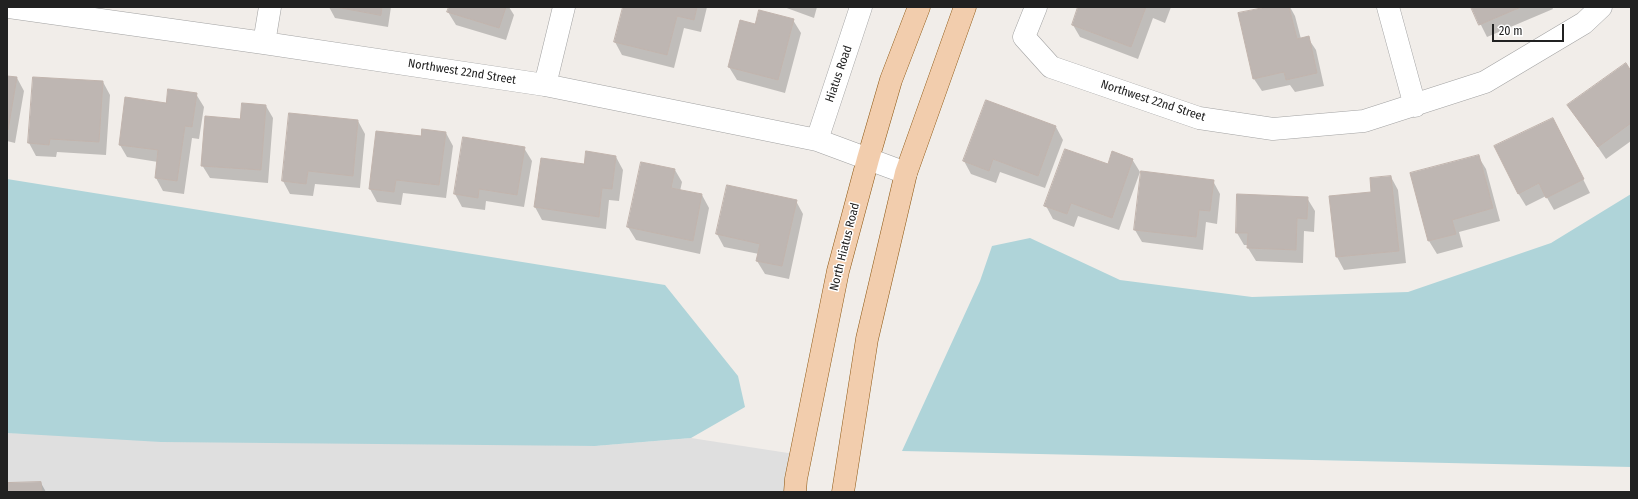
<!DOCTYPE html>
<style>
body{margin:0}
#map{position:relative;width:1638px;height:499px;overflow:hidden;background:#f1ede9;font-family:"Fira Sans Condensed",sans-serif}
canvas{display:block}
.frame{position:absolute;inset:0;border:8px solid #212121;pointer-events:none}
.scale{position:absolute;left:1492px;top:24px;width:72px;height:18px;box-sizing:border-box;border:2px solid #212121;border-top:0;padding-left:5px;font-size:12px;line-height:14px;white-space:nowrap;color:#212121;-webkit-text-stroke:3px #fff;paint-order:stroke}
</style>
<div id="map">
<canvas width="1638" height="499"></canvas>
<div class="frame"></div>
<div class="scale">20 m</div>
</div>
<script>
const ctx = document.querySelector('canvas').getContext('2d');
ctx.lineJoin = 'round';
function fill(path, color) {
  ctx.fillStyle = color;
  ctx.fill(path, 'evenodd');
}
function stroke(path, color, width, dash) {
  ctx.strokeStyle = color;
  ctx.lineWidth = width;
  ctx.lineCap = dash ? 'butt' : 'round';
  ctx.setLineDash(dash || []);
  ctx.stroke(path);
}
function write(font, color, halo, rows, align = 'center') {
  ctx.font = font + ' "Fira Sans Condensed",sans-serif';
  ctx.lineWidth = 3;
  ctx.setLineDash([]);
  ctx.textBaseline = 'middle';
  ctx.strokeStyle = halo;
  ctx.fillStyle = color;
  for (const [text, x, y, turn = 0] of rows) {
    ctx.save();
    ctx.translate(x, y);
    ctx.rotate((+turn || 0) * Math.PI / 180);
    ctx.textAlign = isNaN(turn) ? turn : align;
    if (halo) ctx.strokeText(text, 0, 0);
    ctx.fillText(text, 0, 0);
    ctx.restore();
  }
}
fill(new Path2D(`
 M7,433l588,13 96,-8 110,17 -6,37h-788z`), '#dfdfdf');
fill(new Path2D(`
 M7,179l658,106 73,91 7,31 -54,31 -96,8 -434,-4 -154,-9z
 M1631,194v273l-729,-16 78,-170 12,-35 38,-8 90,42 132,17 156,-5 143,-49z`), '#afd4d9');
fill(new Path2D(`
 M329,7h62l-3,20 -53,-9z
 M450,7h59l5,8 -8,25 -50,-15 -8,-13z
 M624,7h83l-6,25 -17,-4 -10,40 -52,-13 -7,-13z
 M784,7h33l-3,11z
 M1079,7h92l-6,16 -12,-5 -15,41 -58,-22 -7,-12z
 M1272,7h18l5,9 6,23 7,-1 8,12 8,36 -29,6 -5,-7 -28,6 -8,-12z
 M1472,7h80l1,2 -66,28z
 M793,20l8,13 -16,60 -48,-13 -8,-13 27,-41z
 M1631,72v69l-25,18 -37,-54z
 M7,77l10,1 7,13 -9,52 -8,-2z
 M103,82l7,13 -4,60 -49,-3 -1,5 -20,-1 -7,-13z
 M196,94l8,13 -5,32 -7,-1 -8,56 -21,-3 -7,-13 2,-16 -31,-5 -7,-12z
 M986,101l70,26 7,13 -18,48 -45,-16 -4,11 -25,-9 -7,-13z
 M266,106l7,12 -5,65 -58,-5 -8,-13 39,-45z
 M1553,119l37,74 -36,17 -8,-14 -20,10 -8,-13z
 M358,121l7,13 -5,54 -45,-4 -2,12 -23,-2 -7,-13z
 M446,133l7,13 -7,52 -43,-5 -2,12 -24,-3 -7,-13 52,-52z
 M524,148l8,13 -8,46 -38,-6 -1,9 -23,-3 -7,-13z
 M1478,156l8,13 14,52 -41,11 4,15 -26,7 -8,-13 -18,-67z
 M616,157l7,13 -4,31 -10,-1 -3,29 -64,-9 -7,-13 7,-48 43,6z
 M1132,159l8,13 -21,58 -41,-14 -4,11 -21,-8 -7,-13 62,-41z
 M675,170l7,12 -2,9 22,4 7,13 -9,46 -64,-14 -8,-13z
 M1391,177l7,13 8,73 -62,7 -7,-13 35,-65z
 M1213,181l7,13 -3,30 -11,-2 -3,28 -61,-8 -7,-12z
 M1307,198l8,13 -1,21 -10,-1 -1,32 -47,-2 -8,-13v-3h-4l-7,-12z
 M796,201l7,13 -14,65 -24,-5 -8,-13 2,-7 -35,-7 -7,-13z
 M41,483l5,9h-39v-8z`), '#0003');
const building = new Path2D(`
 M336,7h46l-1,8z
 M449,7h57l-7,21 -52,-16z
 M623,7h74l-3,13 -17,-4 -10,39 -53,-13z
 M1078,7h68l-15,40 -59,-22z
 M1267,7h22l8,32 12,-3 8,37 -31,7 -2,-8 -31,7 -15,-66z
 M1471,7h50l-42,18z
 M759,10l35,9 -16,61 -50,-13 12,-47 15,4z
 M1626,63l5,8v52l-33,24 -31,-42z
 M7,76l10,1 -9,53h-1z
 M33,77l70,4 -4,61 -49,-3 -1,6 -21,-2z
 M168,89l29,4 -5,34 -7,-1 -8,55 -22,-3 3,-28 -39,-5 6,-48 41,6z
 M986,100l70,26 -18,50 -45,-17 -4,12 -26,-10z
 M242,103l24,2 -5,65 -60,-4 4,-50 35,3z
 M289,113l69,7 -5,56 -45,-5 -2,13 -24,-3z
 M1553,118l31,61 -38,19 -7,-15 -21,11 -24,-48z
 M422,129l24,3 -7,53 -43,-5 -2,12 -25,-3 7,-58 45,5z
 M463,137l62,10 -8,48 -38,-6 -1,9 -24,-4z
 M1065,149l43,15 4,-13 21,8 -21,59 -41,-15 -4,11 -23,-8z
 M586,151l30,5 -4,33 -10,-1 -3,29 -65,-10 7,-49 43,6z
 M1479,155l14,53 -41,12 4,14 -28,7 -18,-68z
 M641,162l34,7 -4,19 31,6 -9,47 -66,-14z
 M1141,171l73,9 -4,31 -11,-1 -3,27 -62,-7z
 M1391,176l8,75 -63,6 -7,-61 42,-4 -1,-14z
 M727,185l70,15 -15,66 -26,-5 4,-17 -44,-10z
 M1237,194l71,3 -1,22 -10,-1 -1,32 -49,-2 1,-15h-12z
 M41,482l1,10h-35v-9z`);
fill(building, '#beb6b2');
stroke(building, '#c1b4ad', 1);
const minor = new Path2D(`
 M9,7l255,36 281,42 272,55 89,33
 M1036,7l-12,30 27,30 148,51 74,11 91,-8 121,-39 99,-59 17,-16
 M1388,7l27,99
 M264,43l6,-36
 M545,85l19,-78
 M817,140l44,-133`);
const major = new Path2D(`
 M795,492l1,-13 42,-208 30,-112 23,-79 28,-73
 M843,492l24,-153 39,-166 59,-166`);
stroke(minor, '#a2a2a2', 23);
stroke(major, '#8d5712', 23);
stroke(minor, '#fff', 22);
stroke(major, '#f2cdad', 22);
write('12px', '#212121', '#fff', [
 ["Northwest 22nd Street",462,72,9],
 ["Hiatus Road",839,74,-71],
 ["Northwest 22nd Street",1153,101,18],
 ["North Hiatus Road",845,247,-76]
]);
</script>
